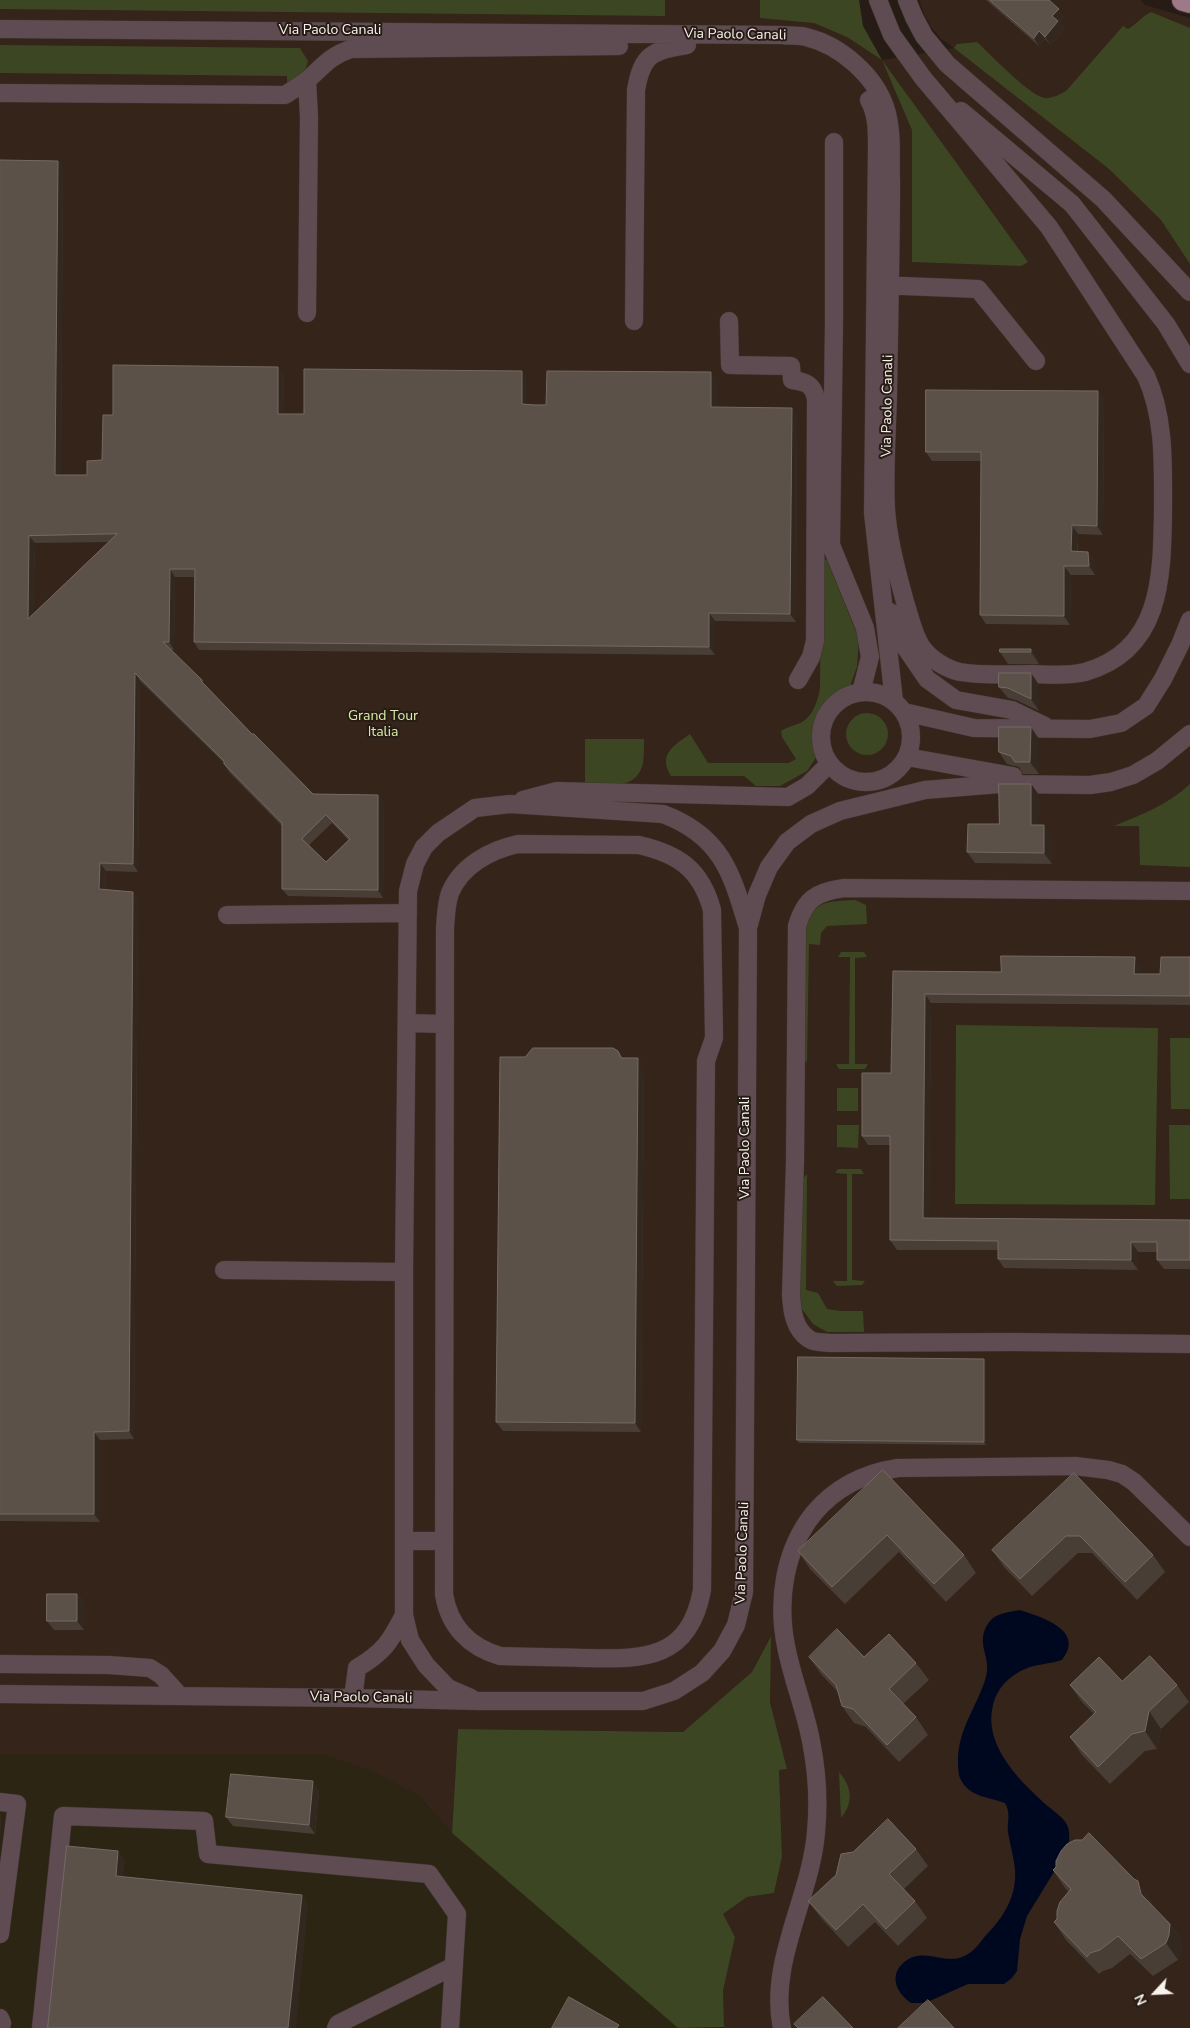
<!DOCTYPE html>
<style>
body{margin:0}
#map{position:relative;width:1190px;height:2028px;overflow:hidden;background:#271c15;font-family:"Nunito Sans",sans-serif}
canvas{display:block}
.north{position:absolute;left:1130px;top:1968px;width:50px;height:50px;-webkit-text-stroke:4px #271c15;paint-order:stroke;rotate:245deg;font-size:14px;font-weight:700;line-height:20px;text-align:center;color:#f9f2ed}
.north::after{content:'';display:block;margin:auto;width:18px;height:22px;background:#f9f2ed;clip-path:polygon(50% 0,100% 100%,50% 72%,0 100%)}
</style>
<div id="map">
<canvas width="1190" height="2028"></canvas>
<div class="north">N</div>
</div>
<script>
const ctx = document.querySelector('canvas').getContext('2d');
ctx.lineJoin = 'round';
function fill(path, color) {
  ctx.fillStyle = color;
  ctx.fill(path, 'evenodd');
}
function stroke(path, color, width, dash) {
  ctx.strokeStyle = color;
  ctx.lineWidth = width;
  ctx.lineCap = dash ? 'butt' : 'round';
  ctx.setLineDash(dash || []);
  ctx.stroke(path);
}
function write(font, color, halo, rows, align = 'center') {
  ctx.font = font + ' "Nunito Sans",sans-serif';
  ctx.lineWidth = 4;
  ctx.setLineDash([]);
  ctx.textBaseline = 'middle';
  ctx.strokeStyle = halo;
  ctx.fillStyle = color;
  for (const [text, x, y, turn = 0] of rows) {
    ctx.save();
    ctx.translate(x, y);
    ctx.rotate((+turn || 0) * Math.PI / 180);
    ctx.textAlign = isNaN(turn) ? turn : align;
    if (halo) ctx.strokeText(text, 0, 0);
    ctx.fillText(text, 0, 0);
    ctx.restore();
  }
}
fill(new Path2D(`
 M0,0h842l40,60 72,-12 -14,-10 -9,-11 -7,-13 -5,-14h222l4,5 45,13v2010h-467v-37l12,-54 -13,-23 25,-17 27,-4 8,-36 -3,-87 8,-1 -17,-68v-64l-18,35 -69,60 -225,-3 -6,104 -34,-38 -97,-41h-321z`), '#342419');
fill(new Path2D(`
 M0,1754h321l51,17 46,24 34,38 226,195h-678z`), '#2d2514');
fill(new Path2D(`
 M0,0h665v16l-665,-7z
 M760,0h99l4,26 19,34 146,202 -7,4 -109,-4v-132l-30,-70 -35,-23 -33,-14 -54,-5z
 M1151,12l39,16v236l-29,-44 -53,-52 -154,-120 3,-4 20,-2c13,12 51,52 67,56 7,1 15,-3 22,-7l57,-65 5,3c9,-5 14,-13 23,-17z
 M0,45l300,3 8,13 -2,7 -19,20v-12l-287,-3z
 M822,558l5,2 32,79 -2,28 -7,19 -23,22 -8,12 -2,36 -10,15 -27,15h-24l-12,-10h-73c-14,-22 4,-31 19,-42l18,29h81l7,-4 -14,-22 -1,-6c6,-4 12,-5 19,-8 12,-5 18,-22 20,-35l1,-127z
 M846 734a21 21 0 1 1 42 0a21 21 0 1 1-42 0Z
 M585,739h59c0,8 0,17 -1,24 -6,28 -36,22 -58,21z
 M1190,784v83l-50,-2 -1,-39h-25c27,-11 55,-22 76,-42z
 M855,900l11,5 1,19 -40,2 -6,7 -1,12 -11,-1 -2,119 -5,-6 3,-128c9,-30 23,-27 50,-29z
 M841,952h23l3,5 -12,1v106h13l-3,5h-26l-3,-5h13l1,-107h-12z
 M956,1025l202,3 -3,177 -200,-1z
 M1170,1038h20v71h-19z
 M837,1088h21v23h-21z
 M837,1125h22l-1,23 -21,-1z
 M1169,1125h21v74h-20z
 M838,1169h23l3,5h-12v106l13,1 -3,4 -25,1 -4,-5h14v-107l-12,-1z
 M807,1174l-1,116 12,3 9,16 14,2h22l1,21h-37l-14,-8 -14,-19 3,-125z
 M771,1636l-1,66 17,67 -8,1 3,87 -8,36 -27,4 -24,17 12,23 -12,54 1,36 -46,1 -226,-195 6,-104 225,3 69,-60z
 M839,1772c13,15 15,30 2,46z`), '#3d4622');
fill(new Path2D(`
 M1020,1610c21,7 66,20 42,50 -12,4 -26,4 -37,9 -16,7 -28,19 -32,36 -10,39 25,74 50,97 7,7 18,13 23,21 5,8 3,18 2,26l-41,67 -7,23 -3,32 -5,7 -8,6h-36l-36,16 -10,3h-11c-16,-11 -23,-30 -4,-43 16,-12 38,4 55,-3 13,-5 17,-14 25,-23 17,-17 30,-39 28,-64 -1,-13 -5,-25 -7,-38 -1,-11 3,-19 -3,-29 -16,-6 -37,-6 -45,-25 -2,-5 -2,-13 -2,-19 1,-32 19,-52 28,-82 6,-21 -12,-33 3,-55 7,-9 20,-10 31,-12z`), '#000820');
const minor = new Path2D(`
 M907,0l7,17 10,19 23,28 156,135 87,93
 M0,29l782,6c8,1 16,0 24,2 34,8 70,39 80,73 7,23 4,48 5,71 0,72 -2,143 -3,215 -1,37 -4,75 -2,113 2,31 11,63 19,93 5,15 8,31 16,44 9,13 25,23 39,26 22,4 50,2 72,2 16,1 37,2 53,-2 77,-22 77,-95 78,-162 0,-46 2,-92 -17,-134l-97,-149 -126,-149 -31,-43 -14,-35
 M307,80l2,37 -2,196
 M0,93l285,2c7,-5 15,-9 21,-14 17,-14 23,-25 45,-32l268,-3
 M869,100c8,14 8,30 8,46l-4,367 21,188
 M961,111l111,93 94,120 24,40
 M834,142v180l-3,223 34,83 5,29 -9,35
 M878,285l100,4 58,72
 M634,321l2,-231c6,-36 17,-40 51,-45
 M729,321l1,44 61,1 1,14c14,2 21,4 24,19l-1,242 -4,16 -13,23
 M890,612l11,29 26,38 29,21 56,10 33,16
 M821 737a45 45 0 1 1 90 0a45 45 0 1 1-90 0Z
 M904,712l70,16 116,1 31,-6 25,-17 17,-27 17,-34 10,-25
 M907,757l106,19
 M523,800l34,-9 231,6 19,-11 22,-22
 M518,844l121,1c39,9 62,24 73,65l2,128 -8,23 -4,529c-13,71 -59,69 -118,68 -28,-1 -56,-1 -84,-2 -31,-9 -51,-30 -56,-62l1,-666c1,-11 1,-24 5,-35 11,-27 40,-43 68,-49z
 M1190,891l-346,-3c-28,4 -39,11 -47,38l-2,235 -4,134c1,16 3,34 18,44 5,4 15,3 21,4l184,-1 176,2
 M227,915l181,-2
 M407,1023l37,1
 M224,1270l180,2
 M404,1541h40
 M0,1664l109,1 41,3 11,7 19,21
 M0,1694l353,4 125,3h165l31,-10 28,-18 20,-22 14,-26 8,-33 4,-664 9,-33 12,-28 18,-25 24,-18 29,-13 85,-21 75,-6 90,1 21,-3 22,-7 24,-14 33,-27
 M353,1698l4,-30c27,-16 33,-26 47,-53
 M471,1698l-23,-10 -22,-23 -16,-25 -6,-25v-343l4,-381 7,-27 9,-17 14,-14 37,-25 35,-4 153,10c59,22 69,60 85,114
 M0,1802l17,2 -17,130
 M0,2018l2,5 -1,5
 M41,2028l22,-212 141,5 4,33 221,20 28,40 -7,114
 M336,2028l2,-4 116,-58
 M782,2028c-14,-66 29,-131 34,-196 3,-31 1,-61 -5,-91 -6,-32 -19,-63 -25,-95 -9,-45 -2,-96 28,-133 22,-26 50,-40 84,-45l177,-2 33,4 14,4 12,8 56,55`);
const major = new Path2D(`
 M1183,0l7,2`);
stroke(minor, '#40362f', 19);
stroke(major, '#40362f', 24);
stroke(minor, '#5f4c53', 18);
stroke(major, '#9e7987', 22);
fill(new Path2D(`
 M986,0h63l15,17 -5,6 5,6 -13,16 -6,-6 -6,7z
 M0,160l58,1 5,7 -2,307h26l15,-15 11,-45 171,-41 -1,40h21l223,-35v25l19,1 171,-25v27l80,8 -1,207 -81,-1v34l-516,-5 -5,-8v-65h-19l-1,73h-3l81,84 61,60 65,1 6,7 -1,96 -95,-2 -6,-7v-63l-53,-54 -5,-8v-1l-84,-82 -2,191 -32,-1 -1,19 33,9 -4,540 -34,1v82l-100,-1zM109,542l-76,72 2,-71zM332,823l16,17 -22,22 -17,-17z
 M1098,391l6,9 -1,135 -25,-1v17l10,1 7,9v14h-24l-1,50 -84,-1 -6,-9 1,-154h-49l-6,-9z
 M1031,649l8,12v3h-31l-8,-12z
 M1031,673l8,12v26l-23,-11 -8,-2 -9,-11z
 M1039,739v35h-16l-4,-7 -12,-3 -8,-12z
 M1031,784l8,11 -1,30 14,11v28l-77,-1 -8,-11 32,-28z
 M1190,957v48l-259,-2 -2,215 261,2v49h-26l-7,-9v-8h-19v18l-134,-2 -6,-9v-9h-101l-7,-10v-95h-22l-6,-9 29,-63 2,-102 108,1 140,-5v7h19z
 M618,1051l5,7 21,9 -3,365 -138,-1 -7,-9 29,-365z
 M984,1359l2,3v83l-187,-2 -2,-3z
 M883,1470l81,85 12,18 -30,29 -47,-50 -54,52 -35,-35 -12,-18z
 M1074,1473l79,82 12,17 -28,28 -45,-47h-14l-46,43 -28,-29 -12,-17z
 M77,1594l7,9v27h-30l-7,-9z
 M809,1657h55l52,6 13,17 -26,24 13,13 12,18 -29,27 -33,-35 -12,-4 -12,-17 -4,-14 -17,-18z
 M1122,1681l55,4 12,17 -28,27 -4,20 -12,2 -35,33 -28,-29 -12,-18 24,-23 -12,-12 -12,-17z
 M319,1791l-4,43 -82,-8 -7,-9z
 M916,1849l12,17 -24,23 11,12 12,17 -29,28 -23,-24 -27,25 -27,-29 -13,-17z
 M1053,1870l97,28 2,8 18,18 12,17 -1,12 -3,7 -25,16 -23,-22 -18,14 -9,3 -4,3 -33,-34 -12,-18 3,-3 12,-27 -4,-4z`), '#483e36');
fill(new Path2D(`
 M1059,9l5,8 -5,6 5,6 -13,16 -6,-8 7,-21z
 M1039,31l6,8 -6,7 -5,-8z
 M58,161l5,7 -2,314 -6,-7z
 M278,367l6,7 -1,48 -5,-8z
 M522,371l5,8v33l-5,-8z
 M711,372l6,8v35l-6,-8z
 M1098,391l6,9 -1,135 -6,-9z
 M792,408l5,7 -1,207 -6,-8z
 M1072,525l6,9 -1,26 -6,-9z
 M29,536l6,7 -2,84 -5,-8z
 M1088,552l7,9v14l-6,-9z
 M1064,566l7,9 -1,50 -6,-9z
 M170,569l5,8 -1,73 -5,-8z
 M709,613l6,8v34l-6,-8z
 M1031,649l8,12v3l-8,-12z
 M135,673l5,8 -2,191 -5,-8z
 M1031,673l8,12v26l-8,-12z
 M1031,727l8,12v35l-9,-12z
 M1031,784l8,11 -1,41 -7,-11z
 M378,795l6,7 -1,96 -5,-8z
 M1044,825l8,11v28l-8,-11z
 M100,863l6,8 -2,26 -5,-8z
 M133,892l5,7 -4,540 -5,-8z
 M1135,957l6,10v16l-7,-9z
 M925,994l6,9 -2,225 -6,-10z
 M638,1058l6,9 -3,365 -6,-9z
 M1131,1242l7,10v18l-7,-10z
 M984,1359l2,3v83l-2,-3z
 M94,1432l6,8v82l-6,-8z
 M77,1594l7,9v27l-7,-9z
 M1149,1711l12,18 -4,20 -12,-18z
 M313,1781l6,10 -4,43 -6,-9z
 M0,1815l2,3 -2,22z
 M118,1851l7,9 -3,25 -6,-9z
 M1138,1881l12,17 3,14 -12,-18z
 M302,1895l6,9 -12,124h-8z
 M1170,1924l12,17 -1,12 -3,7 -12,-17z`), '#332820');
const building = new Path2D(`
 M990,0h59l10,9 -7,7 6,5 -13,16 -6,-6 -5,7z
 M0,160l58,1 -3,314h32v-14l15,-1 1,-45h10v-50l165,2v47h26v-45l218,2v33l12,1h12l1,-34 164,1v35l81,1 -2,206 -81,-1v34l-515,-5 1,-73h-25l-1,73h-6l39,38v2l50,52h2l59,60 65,1v95l-96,-1v-66l-58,-59v-3l-89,-88 -2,191 -33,-1 -1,26 34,3 -4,539 -35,1v82h-94zM117,534l-89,85 1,-83zM326,815l24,24 -24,23 -24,-23z
 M926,390l172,1 -1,135 -25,-1 -1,26 17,1 1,14h-25v50l-84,-1 1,-163h-55z
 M1000,649h31v3h-31z
 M999,673h32v26l-23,-11 -9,-1z
 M999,727h32l-1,35h-15l-4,-6 -12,-4z
 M999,784h32v41h13v28l-77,-1 1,-28h31z
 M1001,956l134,1 -1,17h26l1,-17h29v39l-265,-2 -2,224 267,2v40h-33v-18h-26v18l-133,-1v-18l-108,-1v-104h-28v-63h29l2,-102 108,1z
 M533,1048h80l5,3 3,7h17l-3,365 -139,-1 4,-365h25z
 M798,1357l186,2v83l-187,-2z
 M883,1470l81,85 -30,29 -47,-49 -55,52 -34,-36z
 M1074,1473l79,82 -28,27 -45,-46h-14l-46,43 -28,-29z
 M47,1594h30v27h-30z
 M837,1629l27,28 25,-23 27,29 -27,26 27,28 -29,28 -34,-36 -11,-3 -6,-21 -27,-28z
 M1150,1656l27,29 -28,26 -4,20 -13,3 -34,33 -28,-30 26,-25 -26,-27 29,-28 23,24z
 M231,1774l82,7 -4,44 -83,-8z
 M888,1819l28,30 -27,25 26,27 -29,28 -23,-25 -27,26 -28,-29 28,-26 5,-21 12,-2z
 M1089,1833l45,46 4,2 3,13 29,30 -1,11 -3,8 -25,16 -23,-23 -18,14 -10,3 -3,4 -33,-35 3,-3v-8l3,-9 11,-13 -18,-19 3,-3v-6l5,-10 6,-7 8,-4h7z
 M67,1846l51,5 -2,25 186,19 -14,133h-240z
 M569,1997l50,28 -2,3h-65z
 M823,1997l30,31h-55l-4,-4z
 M928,2000l26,28h-56z`);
fill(building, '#5b5149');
stroke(building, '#746a63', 1);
write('14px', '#f9f2ed', '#271c15', [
 ["Via Paolo Canali",330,31],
 ["Via Paolo Canali",735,35,1],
 ["Via Paolo Canali",888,406,-89],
 ["Via Paolo Canali",746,1148,-90],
 ["Via Paolo Canali",743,1553,-88],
 ["Via Paolo Canali",361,1698,1]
]);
write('14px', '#d7eaa7', '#271c15', [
 ["Grand Tour",383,717],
 ["Italia",383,733]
]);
</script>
